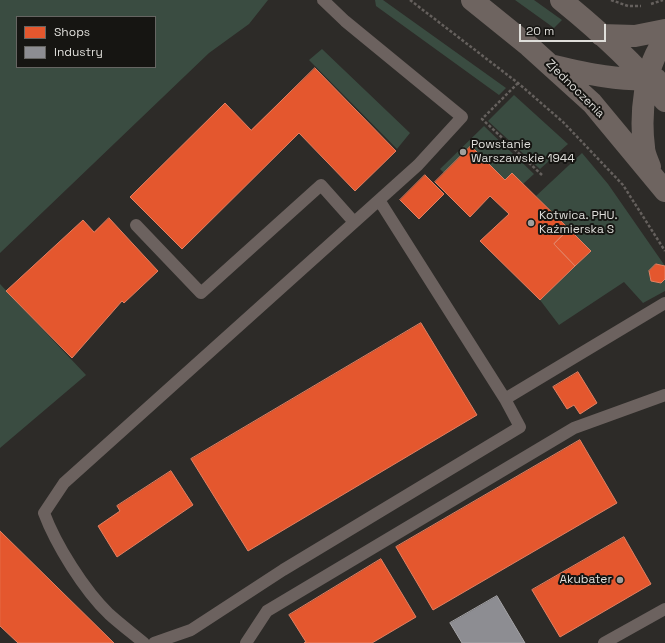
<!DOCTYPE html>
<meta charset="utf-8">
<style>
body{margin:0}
#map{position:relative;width:665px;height:643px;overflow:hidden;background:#2d2b28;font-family:"Space Grotesk",sans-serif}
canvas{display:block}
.legend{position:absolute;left:16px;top:16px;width:140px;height:52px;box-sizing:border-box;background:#161512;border:1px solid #666562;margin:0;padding:5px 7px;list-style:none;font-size:12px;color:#dfdeda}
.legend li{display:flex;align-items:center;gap:8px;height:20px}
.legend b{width:20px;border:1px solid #666562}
.scale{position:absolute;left:519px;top:24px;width:87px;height:18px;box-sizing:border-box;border:2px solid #dfdeda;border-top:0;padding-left:5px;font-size:12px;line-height:14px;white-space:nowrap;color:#dfdeda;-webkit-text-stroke:3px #161512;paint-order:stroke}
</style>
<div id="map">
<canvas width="665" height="643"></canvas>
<ul class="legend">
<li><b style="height:11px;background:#e4572e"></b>Shops</li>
<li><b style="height:11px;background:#8d8d92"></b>Industry</li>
</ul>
<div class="scale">20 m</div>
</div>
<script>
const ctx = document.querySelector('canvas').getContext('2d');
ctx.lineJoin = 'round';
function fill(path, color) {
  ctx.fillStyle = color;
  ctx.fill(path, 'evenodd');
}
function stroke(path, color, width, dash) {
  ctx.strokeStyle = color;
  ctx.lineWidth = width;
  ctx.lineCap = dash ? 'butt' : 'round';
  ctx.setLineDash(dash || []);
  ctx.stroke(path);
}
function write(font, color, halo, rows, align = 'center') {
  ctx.font = font + ' "Space Grotesk",sans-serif';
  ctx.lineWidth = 4;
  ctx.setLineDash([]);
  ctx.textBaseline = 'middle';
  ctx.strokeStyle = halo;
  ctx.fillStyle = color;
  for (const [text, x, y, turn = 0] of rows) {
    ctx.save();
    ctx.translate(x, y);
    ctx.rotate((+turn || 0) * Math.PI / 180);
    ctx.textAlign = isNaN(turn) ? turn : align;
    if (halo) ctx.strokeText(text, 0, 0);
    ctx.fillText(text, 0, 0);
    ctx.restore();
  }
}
fill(new Path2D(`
 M0,0h268l-19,24 -40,29 -209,200zM17,17h138v50h-138z
 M375,0h8l123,88 -7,7 -123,-89z
 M515,0h19l28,20 -8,8z
 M322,49l88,84 -13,16 -88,-89z
 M514,95l54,49 -28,25 -52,-48z
 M484,126l50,48 -11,10 -11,-11 -7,7 -34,-34 -27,27 -4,-4z
 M582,153l26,31 57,82v25l-22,12 -19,-21 -65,43 -19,-25 50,-49 -54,-55z
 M0,284l86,91 -86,73z`), '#3a4c41');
const shops = new Path2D(`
 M315,68l81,83 -41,40 -56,-58 -117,116 -52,-52 95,-94 26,27z
 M471,146l34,34 7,-7 57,56 -15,15 21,22 -35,34 -60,-59 29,-27 -19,-18 -20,21 -35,-35z
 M425,175l19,19 -25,25 -19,-19z
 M109,218l49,53 -34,32 -2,-2 -50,57 -66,-67 77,-71 11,12z
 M569,229l22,22 -16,15 -21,-22z
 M656,264l9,2v13l-4,4 -10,-2 -2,-10z
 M421,323l56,92 -229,136 -57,-92z
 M578,372l19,31 -17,11 -6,-9 -7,4 -14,-22z
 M580,440l37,63 -184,107 -37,-63z
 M171,471l22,34 -76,52 -19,-31 22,-15 -3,-5z
 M0,531l114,112h-96l-18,-17z
 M624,537l27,47 -91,53 -28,-47z
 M381,559l35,58 -44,26h-68l2,-1 -17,-27z`);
fill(shops, '#e4572e');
stroke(shops, '#e28062', 1);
const industry = new Path2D(`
 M497,596l28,47h-63l-12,-20z`);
fill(industry, '#8d8d92');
stroke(industry, '#a6a5a8', 1);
stroke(new Path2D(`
 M410,0l108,83 45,39 60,63 42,66
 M611,0l17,6h13
 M651,4l12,-4
 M518,83l-36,36 60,56`), '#65605d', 2.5, [3, 2]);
stroke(new Path2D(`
 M379,200l126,199
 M136,225l65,68 120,-108 33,37
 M144,643c-12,-10 -24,-19 -35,-29 -25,-24 -53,-69 -65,-101l20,-30 354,-318 44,-48 -117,-96 -22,-21
 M154,643l37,-13 92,-60 237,-143 -15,-28 160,-96
 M246,643l21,-32 307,-183 91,-33
 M604,643l61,-34`), '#6c625f', 12);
stroke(new Path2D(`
 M472,0l57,46 63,57 73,88
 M561,0c37,30 74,63 104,101
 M601,35l34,1 30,-6
 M554,66c34,8 66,15 102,13
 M650,167c-2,-6 -6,-13 -6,-20 -4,-31 0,-82 21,-107`), '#6e6460', 22);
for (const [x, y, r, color] of [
 [463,152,4,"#a19f9c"],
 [531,223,4,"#a19f9c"],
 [620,580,4,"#a19f9c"]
]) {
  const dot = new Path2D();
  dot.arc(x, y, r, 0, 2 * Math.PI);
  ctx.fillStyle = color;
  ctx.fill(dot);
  stroke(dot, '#161512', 1.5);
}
write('12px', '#dfdeda', '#161512', [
 ["Zjednoczenia",575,89,45]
]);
write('12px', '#dfdeda', '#161512', [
 ["Powstanie",471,145],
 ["Warszawskie 1944",471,159],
 ["Kotwica. PHU.",539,216],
 ["Kaźmierska S",539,230],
 ["Akubater",612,580,"right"]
], 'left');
</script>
